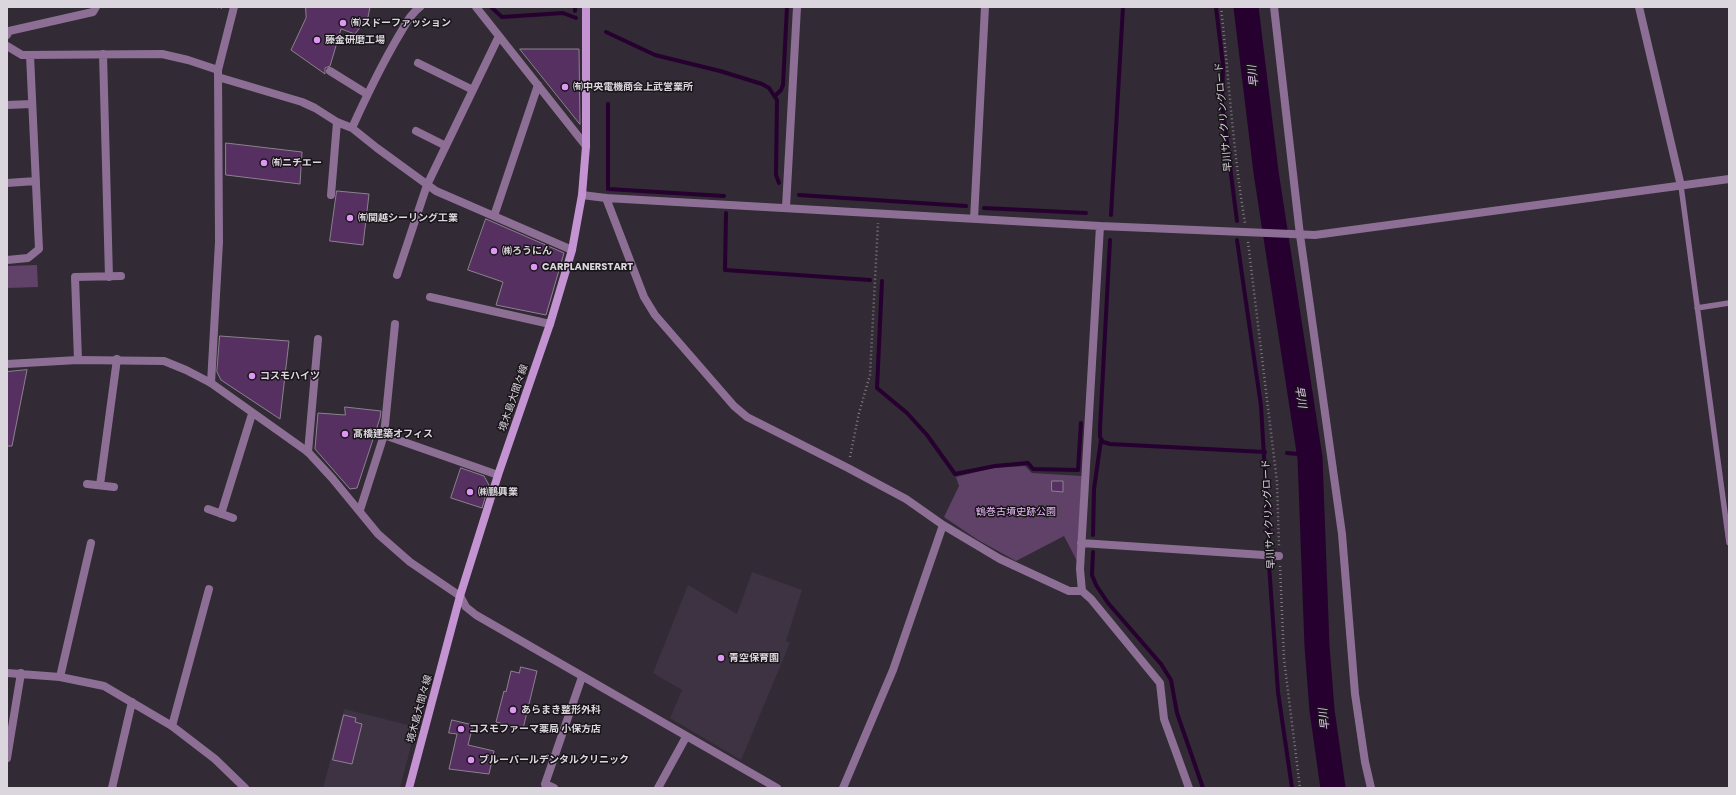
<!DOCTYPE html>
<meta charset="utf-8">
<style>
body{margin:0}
#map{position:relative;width:1736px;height:795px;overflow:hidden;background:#322a34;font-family:Poppins,sans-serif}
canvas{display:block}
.frame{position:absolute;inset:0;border:8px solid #dbd6dd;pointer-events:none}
</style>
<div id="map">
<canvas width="1736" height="795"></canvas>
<div class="frame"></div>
</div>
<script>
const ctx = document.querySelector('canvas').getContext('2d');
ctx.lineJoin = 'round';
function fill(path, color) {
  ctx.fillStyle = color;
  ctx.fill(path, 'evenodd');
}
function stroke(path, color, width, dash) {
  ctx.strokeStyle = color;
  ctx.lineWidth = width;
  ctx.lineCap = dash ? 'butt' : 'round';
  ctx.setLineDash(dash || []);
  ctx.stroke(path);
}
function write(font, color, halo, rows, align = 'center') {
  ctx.font = font + ' Poppins,"Noto Sans JP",sans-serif';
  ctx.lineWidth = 3;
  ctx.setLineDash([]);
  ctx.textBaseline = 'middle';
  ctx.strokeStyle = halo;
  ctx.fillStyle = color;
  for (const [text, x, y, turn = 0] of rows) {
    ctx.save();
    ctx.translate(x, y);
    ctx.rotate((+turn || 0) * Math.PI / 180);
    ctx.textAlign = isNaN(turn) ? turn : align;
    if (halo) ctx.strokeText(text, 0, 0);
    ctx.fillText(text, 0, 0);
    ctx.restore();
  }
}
fill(new Path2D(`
 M752,572l50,18 -16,51 4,2 -49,117 -71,-42 12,-28 -29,-17 35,-88 49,29z
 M344,709l72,18 -16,61h-77z`), '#3e3342');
fill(new Path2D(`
 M37,265l1,22 -31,1v-22z
 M1025,466l7,7 50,3 -5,85 -13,-25 -48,25 -38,-21 -34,-23 15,-31 -3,-9 37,-9z`), '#604269');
stroke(new Path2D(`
 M491,7l11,10 61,-4 13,5
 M575,7v4
 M1216,7l7,58 -1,39 15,117
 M606,32l49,23 65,16 42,13 7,4 8,12 -1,75 3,8
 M775,96l6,-6 2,-5 4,-78
 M608,104v85l116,7
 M799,195l167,11
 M984,208l102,5
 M726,213l-1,57 145,10
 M1111,215l12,-208
 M1110,240l-10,188v9l3,5 7,2 155,8
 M1237,240l24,166 8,134
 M882,281l-5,107 30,25 20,22 28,39 40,-8 33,-3 5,6 45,1 3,-47
 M1287,453l22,2
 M1093,535l1,-46 7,-49
 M1093,552l-1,23 4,10 12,18 53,61 10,16 6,33 26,75
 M1269,565l9,127 14,96`), '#260130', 4);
stroke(new Path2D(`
 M1246,7l20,165 44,286 7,188 5,64 11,78`), '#260130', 25);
const building = new Path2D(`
 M306,7h64l-2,10 -13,17 -14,-5 -11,37 -5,2v6l-34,-24 15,-32z
 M520,49h59l1,75z
 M226,143l76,9 -2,32 -74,-9z
 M337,191l32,3 -6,51 -33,-4z
 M486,219l78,34 -18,62 -50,-10 7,-23 -35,-12z
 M220,336l69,5 -9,78 -59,-39 -4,-8z
 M27,370l-15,76h-5v-74z
 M345,407l36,4 -1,7 -23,70 -7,1 -35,-40 3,-36 27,2z
 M461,468l23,8 5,9 -7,23 -31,-10z
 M1052,481h11v11l-11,-1z
 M521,667l16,4 -14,58 -27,-7 8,-31 2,1 5,-21 8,2z
 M344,715l12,3 -1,4 7,2 -10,40 -19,-4z
 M452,720l21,5 -5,20 26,6 -5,23 -40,-5 8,-35 -8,-1z`);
fill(building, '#563061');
stroke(building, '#8b828e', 1);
stroke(new Path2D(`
 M217,7l6,1
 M1221,7c8,72 12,144 24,216
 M1248,242l29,240 2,65
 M850,457l9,-44 11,-38 8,-152
 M1014,507l22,9
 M1280,566l4,93 16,129`), '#827b84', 2.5, [1, 3]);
stroke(new Path2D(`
 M1681,186l48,357
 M1697,308l32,-5`), '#8d6f96', 5.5);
stroke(new Path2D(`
 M476,7l110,139
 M1639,7l42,179
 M7,35l2,-4 84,-19 3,-5
 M7,46l15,9 140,-1 26,6 30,10
 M103,54l6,223
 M418,63l55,27
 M330,71l37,23
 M218,77l84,25 13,6 22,14 15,6 25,20 59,43 136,59
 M7,105l25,-1
 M352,128c14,-31 29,-62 46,-91 7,-11 12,-23 22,-30
 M416,131l30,15
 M7,183l29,-2
 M331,195l6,-73
 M582,195l24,3 494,28 215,9 414,-56
 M606,198l38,99 11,18 79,91 13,11 101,51 58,31 37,26 57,34 69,32h13l9,8 69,84 4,36 25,69
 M786,207l11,-200
 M494,216l44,-131
 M974,219l11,-212
 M7,260l21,-2 11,-9 -9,-194
 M397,275l30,-90 72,-149
 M430,297l120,27
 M78,360l-3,-83 46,-1
 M211,383l8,-141 -1,-172 16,-63
 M384,435l114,40
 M308,452l10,-113
 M87,484l27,3
 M100,485l17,-126
 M208,509l25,9
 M360,510l24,-75 11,-111
 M221,514l31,-100
 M1081,543l198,13
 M1082,591l-2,-22 20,-343
 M460,596l6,11 10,8 301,173
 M7,673l53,4 44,9 68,40 43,33 30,29
 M60,677l31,-134
 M172,726l37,-137
 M7,758l14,-85
 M112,788l20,-86
 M554,788l-9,-4 37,-107
 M658,788l28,-51
 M843,788l50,-118 50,-145`), '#8d6f96', 8);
stroke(new Path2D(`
 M1274,7l26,228 42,299 13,160 10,68 6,26
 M7,364l71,-4 86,1 22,9 25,13 97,69 24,26 46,56 32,28 50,34`), '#8d6f96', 8);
stroke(new Path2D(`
 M409,788l51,-192 38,-121 52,-151 22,-74 10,-55 4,-49v-139`), '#c393d2', 8);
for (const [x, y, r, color] of [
 [343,23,4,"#de98f3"],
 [317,40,4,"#de98f3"],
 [565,87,4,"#de98f3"],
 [264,163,4,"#de98f3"],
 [350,218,4,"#de98f3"],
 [494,251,4,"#de98f3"],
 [534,267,4,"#de98f3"],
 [252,376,4,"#de98f3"],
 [345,434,4,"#de98f3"],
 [470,492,4,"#de98f3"],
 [721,658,4,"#de98f3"],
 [513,710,4,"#de98f3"],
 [461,729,4,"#de98f3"],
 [471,760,4,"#de98f3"]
]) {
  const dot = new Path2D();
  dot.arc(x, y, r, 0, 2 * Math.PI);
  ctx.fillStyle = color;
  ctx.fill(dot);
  stroke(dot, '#181419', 1.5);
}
write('bold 10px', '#dbd6dd', '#181419', [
 ["㈲スドーファッション",351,23],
 ["藤金研磨工場",325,40],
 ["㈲中央電機商会上武営業所",573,87],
 ["㈲ニチエー",272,163],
 ["㈲関越シーリング工業",358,218],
 ["㈱ろうにん",502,251],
 ["CARPLANERSTART",542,267],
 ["コスモハイツ",260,376],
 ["髙橋建築オフィス",353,434],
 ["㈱鵬興業",478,492],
 ["青空保育園",729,658],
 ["あらまき整形外科",521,710],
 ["コスモファーマ薬局 小保方店",469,729],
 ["ブルーパールデンタルクリニック",479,760]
], 'left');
write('10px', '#dbd6dd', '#181419', [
 ["早川サイクリングロード",1224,117,-95],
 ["境木島大間々線",514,398,-71],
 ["早川サイクリングロード",1269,514,-93],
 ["境木島大間々線",420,709,-75]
]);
write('10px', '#ebbcfa', '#181419', [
 ["鶴巻古墳史跡公園",1016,512]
]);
write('italic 11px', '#ebc7f6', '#181419', [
 ["早川",1254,76,-97],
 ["早川",1300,397,81],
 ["早川",1325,719,-97]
]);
</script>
